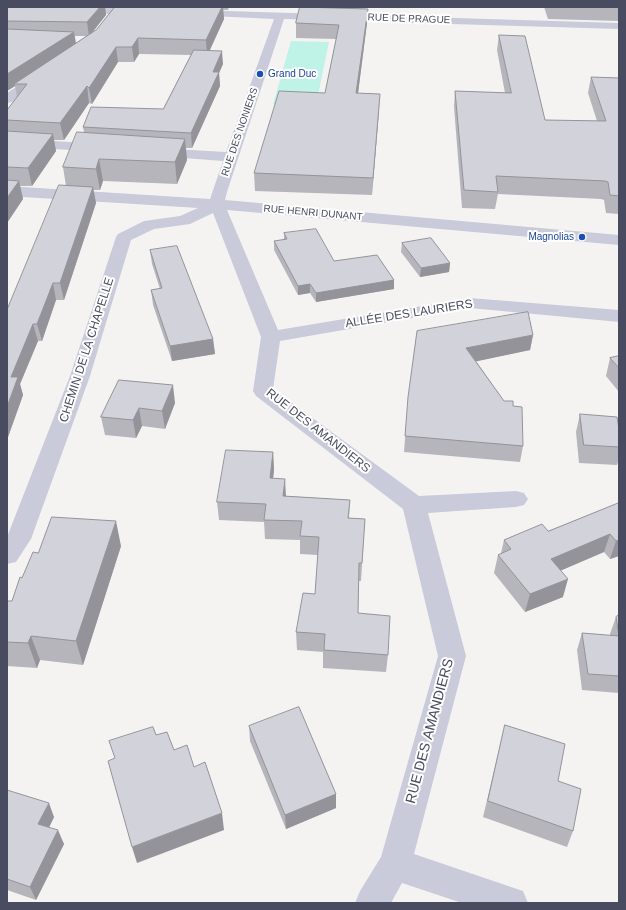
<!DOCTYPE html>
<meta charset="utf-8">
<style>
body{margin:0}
#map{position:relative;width:626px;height:910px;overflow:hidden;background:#f5f3f2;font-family:Arial,sans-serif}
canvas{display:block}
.frame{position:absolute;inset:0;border:8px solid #494c61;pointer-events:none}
</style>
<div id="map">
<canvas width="626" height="910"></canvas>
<div class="frame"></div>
</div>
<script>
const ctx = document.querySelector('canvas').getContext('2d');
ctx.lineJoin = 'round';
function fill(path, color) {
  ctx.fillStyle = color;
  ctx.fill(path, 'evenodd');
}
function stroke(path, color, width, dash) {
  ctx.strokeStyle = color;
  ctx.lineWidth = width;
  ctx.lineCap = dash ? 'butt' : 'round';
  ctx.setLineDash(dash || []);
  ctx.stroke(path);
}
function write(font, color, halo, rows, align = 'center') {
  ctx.font = font + ' Arial,sans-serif';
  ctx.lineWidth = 4;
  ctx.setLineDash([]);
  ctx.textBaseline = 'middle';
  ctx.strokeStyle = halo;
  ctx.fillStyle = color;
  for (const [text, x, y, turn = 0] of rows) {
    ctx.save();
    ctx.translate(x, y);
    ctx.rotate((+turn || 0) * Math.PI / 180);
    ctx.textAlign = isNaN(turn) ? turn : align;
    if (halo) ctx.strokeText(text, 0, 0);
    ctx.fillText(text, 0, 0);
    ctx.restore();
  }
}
fill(new Path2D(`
 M291,41l38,1 -13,63 -43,-1z`), '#c0f3e7');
fill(new Path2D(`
 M83,7l59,2 5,3 -5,3 -66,-2 -5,-3 4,-3z
 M194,10l425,13v6l-335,-10 -57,173 -2,8 394,35v10l-392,-35 51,120 192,-32 149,12v12l-149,-14 -190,33 -7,48 146,107 97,-5 8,2 4,6 -4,6 -8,2 -88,6 38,143 -52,198 109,37 5,12h-66l-60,-20 -11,20h-36l5,-12 21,-34 57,-201 -35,-147 -147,-113 -3,-5 8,-54 -48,-124 -23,11 -36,5 -23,11 -41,136 -59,163 -15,23 -9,2v-27l63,-161 46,-139 2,-3 26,-13 36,-5 18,-8 -191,-12v-10l203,13 13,-38 -66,-5 -5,-1 -2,-3 2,-3 5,-1 69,4 48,-133 -84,-4 -1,-2z
 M41,72l4,1 2,3 -2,3 -33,23 -5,1v-10l30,-20z
 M7,138l94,6 5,1 2,3 -2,3 -5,1 -94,-6z`), '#c9cbda');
fill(new Path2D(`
 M7,7h222l-1,3h-5l1,9 -14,31 13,14 -4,9 1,13 -28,62h-6l1,12 -10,24 -74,-3 -3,9h-7l3,13 -32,97h-8l-14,41h-4l-18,43 3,11 -15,42h-1v-127l59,-124 -3,-19 21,-35 -1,-5 80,-18 28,-54 -52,-1 -5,8h-16l-26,42 -3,-1 -25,37h-10l2,11 -24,35h-12l3,13 -16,24v-113l10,-13 -2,-11 -8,5zM105,7l9,1 -18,22 -3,2 13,-17zM75,36h11l-10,7z
 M300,7h60v1l8,1 -1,14 -9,70 21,17 -7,85 -117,-4 -1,-18 71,-80 11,-54 -40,-1v-15z
 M544,7h75v14l-71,-2z
 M499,35l46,85 52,1 -9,-28 3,-16 28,1v136l-13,-1 -2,-13 -3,-1 -103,-5 -3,15 -33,-1 -8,-101 1,-16 50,2 -8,-43z
 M284,233l50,28 60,19v9l-78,13 -6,-9 -12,2 -24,-45v-9l10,-1z
 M402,243l48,20 -1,9 -29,5 -19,-25z
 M150,250l63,89 2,15 -43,7 -19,-56 -2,-15 9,-1 -8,-25z
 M417,331l116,4 -3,15 -54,11 28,40 9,5 10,40 -3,16 -116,-10 3,-39z
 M619,356v36l-13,-16 4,-18z
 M119,380l56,23 -10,26 -23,-3 -6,12 -31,-3 -4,-18z
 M580,414l39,15v30l-2,6 -38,-2 -3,-31z
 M273,452l1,18 -1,8 13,18 64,4 -1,18 16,1 -4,62h-2l-1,32 30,42 -2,17 -63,-4v-16l-26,-2 -1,-18 19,-38 3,-39 -18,-1v-14l-35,-1 -1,-17 -45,-2 -2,-18z
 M619,503v53l-9,3 -6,-7 -43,18 2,27 -38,15 -31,-39 4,-18 3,-2 3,-13 44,-9z
 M121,546l-38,119 -43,-5 -3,8 -30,-2v-65h5l10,-23z
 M619,615v78l-37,-3 -5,-40 5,-17 28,3v-2l6,-17z
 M505,725l53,56 15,50 -6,16 -84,-30z
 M249,726l87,68v14l-50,21 -36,-88z
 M7,790l47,27 -5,10 15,17 -28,56 -29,-10z`), '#b5b5bb');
fill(new Path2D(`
 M100,7h5l1,8 -17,21 -2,-14z
 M222,7h1l1,12 -17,37 -1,-16z
 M368,9l-1,14 -11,86v-16z
 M74,32l2,14 -62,38 1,2 -8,5v-17z
 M138,38l1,16 -5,8 -2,-15z
 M116,47l2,15 -26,42 -3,-16z
 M222,51l1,13 -4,9 1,13 -28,62 -1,-15 22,-61z
 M87,86l2,17 -25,37 -4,-17z
 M380,94l-1,16 -7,85 1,-17z
 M53,134l3,17 -24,35 -4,-18z
 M185,139l2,21 -10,24 -2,-22z
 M99,159l4,22 -3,9 -4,-21z
 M19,181l4,18 -16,24v-25z
 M93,187l3,16 -32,97 -4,-17z
 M450,263l-1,9 -29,5 1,-9z
 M394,280v9l-78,13v-9z
 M53,283l3,17 -14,41 -5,-17z
 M310,284v9l-12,2v-9z
 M33,324l5,17 -18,43 3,11 -15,42 -1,-3v-27l4,-30z
 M533,335l-3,15 -66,14 2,-16z
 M213,339l2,15 -43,7 -2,-15z
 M173,385l2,18 -10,26 -3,-18z
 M139,408l3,18 -6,12 -3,-18z
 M273,452l1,18 -3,26 -1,-18z
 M285,479l1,18 -3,-1z
 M116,521l5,25 -38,119 -7,-24z
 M610,534l-6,18 -58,25 5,-18z
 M619,540v16l-9,3 6,-18z
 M568,579l-5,18 -38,15 5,-18z
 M31,636l9,24 -3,8 -9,-25z
 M336,794v14l-50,21 -1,-14z
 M49,803l5,14 -10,21 -6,-14z
 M222,813l2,17 -87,33 -5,-16z
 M58,830l6,14 -28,56 -6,-13z`), '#939399');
const building = new Path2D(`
 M7,7h93l-13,15 -80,-1z
 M115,7h107l-16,33 -68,-2 -6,9h-16l-27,41 -2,-2 -27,37 -53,-3v-10l20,-26h-13l82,-54z
 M300,7l68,2 -12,84 24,1 -7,84 -119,-5 25,-82 46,2 14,-68 -43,-2z
 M7,29l67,3 -67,42z
 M499,35l26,1 20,84 61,1 -15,-44 28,1v118l-9,-1 -2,-13 -3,-1 -109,-5 2,16 -34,-2 -9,-99 56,2z
 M194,50l28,1 -9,21h6l-28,61 -108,-6 8,-20 72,2z
 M7,131l46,3 -25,34 -21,-1z
 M77,132l108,7 -10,23 -76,-3 -3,10 -33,-2z
 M7,180l12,1 -12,17z
 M59,185l34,2 -33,96h-7l-16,41h-4l-22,53h7l-11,30v-97z
 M316,229l18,32 43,-6 17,25 -78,13 -6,-9 -12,2 -24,-45 13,-2 -3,-6z
 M431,238l19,25 -29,5 -19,-25z
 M177,246l36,93 -43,7 -19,-56 11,-2 -12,-38z
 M528,312l5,23 -67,13 38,53h9v5l9,1 1,39 -118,-10 3,-39 9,-66z
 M619,356v12l-9,-10z
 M119,380l54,5 -11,26 -23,-3 -6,12 -32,-3z
 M580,414l37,3 2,12v18l-35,-2z
 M226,450l47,2 -3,26 15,1 -2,17 67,4 -2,18 17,1 -3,44h-3l-1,50 32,3 -2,39 -64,-5 1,-16 -29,-2 7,-39 12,1 4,-57 -19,-1 2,-15 -38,-1 2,-16 -49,-2z
 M619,503v37l-3,1 -6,-7 -59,25 17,20 -38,15 -32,-39 13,-6 -7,-9 38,-16 6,7z
 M52,517l64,4 -40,120 -45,-5 -3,7 -21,-1v-41h5l8,-24 2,1 11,-26 5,1z
 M619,615v61l-31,-2 -6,-41 37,3 -3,-19z
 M299,707l37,87 -51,21 -36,-89z
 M505,725l60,19 -7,37 23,8 -8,42 -85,-30z
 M153,727l3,8 11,-3 7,18 13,-5 7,22 11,-5 17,51 -90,34 -24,-86 7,-3 -6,-17z
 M7,790l42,13 -11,21 20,6 -28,57 -23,-8z`);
fill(building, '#d2d2da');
stroke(building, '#939399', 1);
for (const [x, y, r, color] of [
 [260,74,4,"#1a4fb4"],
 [582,237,4,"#1a4fb4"]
]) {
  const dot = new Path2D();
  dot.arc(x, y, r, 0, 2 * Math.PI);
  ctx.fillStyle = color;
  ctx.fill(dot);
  stroke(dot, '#fff', 1.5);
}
write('10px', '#494c61', '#fff', [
 ["RUE DE PRAGUE",409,19,2],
 ["RUE DES NONIERS",240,132,-71],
 ["RUE HENRI DUNANT",313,213,5]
]);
write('10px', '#164399', '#fff', [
 ["Grand Duc",268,74],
 ["Magnolias",574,237,"right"]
], 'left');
write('12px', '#494c61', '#fff', [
 ["ALLÉE DES LAURIERS",409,314,-9],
 ["CHEMIN DE LA CHAPELLE",87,350,-72],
 ["RUE DES AMANDIERS",318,431,38]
]);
write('14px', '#494c61', '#fff', [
 ["RUE DES AMANDIERS",430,731,-75]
]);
</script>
